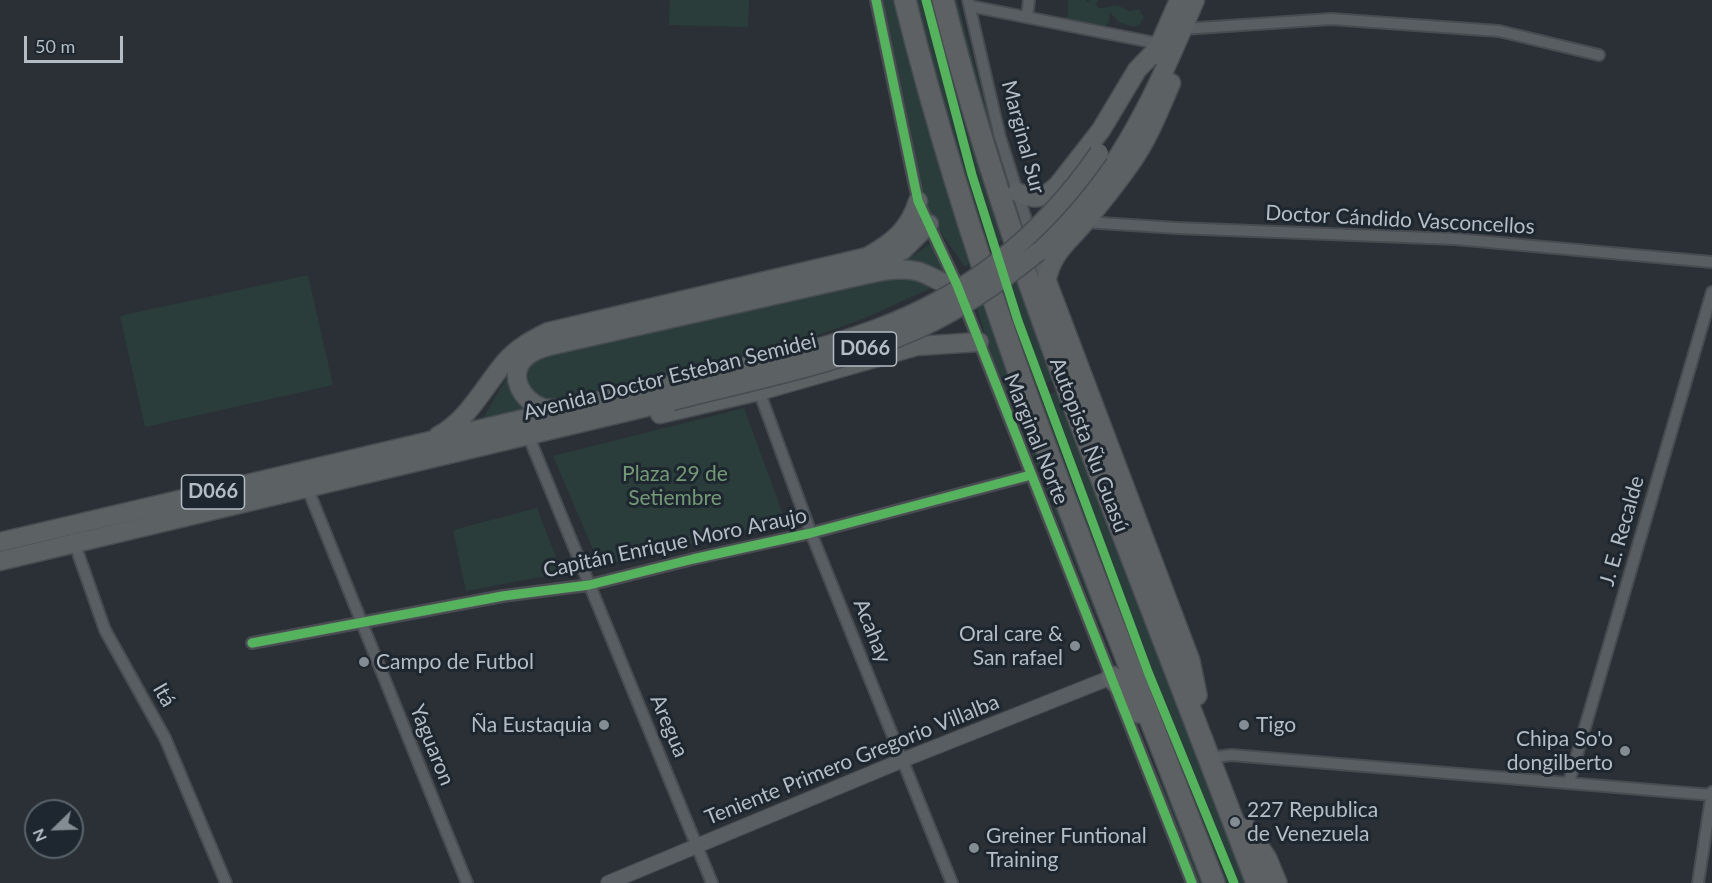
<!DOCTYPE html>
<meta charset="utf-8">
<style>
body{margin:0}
#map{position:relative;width:1712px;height:883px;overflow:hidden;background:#2a3035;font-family:Lato,sans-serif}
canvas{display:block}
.north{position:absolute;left:24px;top:799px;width:60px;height:60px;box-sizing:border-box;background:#1e272f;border:2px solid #5a636b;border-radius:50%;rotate:247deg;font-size:16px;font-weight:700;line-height:24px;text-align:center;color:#b4bdc6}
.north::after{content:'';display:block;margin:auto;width:21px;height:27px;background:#848c93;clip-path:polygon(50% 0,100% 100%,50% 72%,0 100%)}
.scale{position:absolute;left:24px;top:36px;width:99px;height:27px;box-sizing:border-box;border:3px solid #b4bdc6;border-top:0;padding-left:8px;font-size:18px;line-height:21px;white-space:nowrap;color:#b4bdc6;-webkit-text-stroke:4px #1e272f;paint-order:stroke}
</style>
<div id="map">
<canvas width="1712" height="883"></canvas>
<div class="north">N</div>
<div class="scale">50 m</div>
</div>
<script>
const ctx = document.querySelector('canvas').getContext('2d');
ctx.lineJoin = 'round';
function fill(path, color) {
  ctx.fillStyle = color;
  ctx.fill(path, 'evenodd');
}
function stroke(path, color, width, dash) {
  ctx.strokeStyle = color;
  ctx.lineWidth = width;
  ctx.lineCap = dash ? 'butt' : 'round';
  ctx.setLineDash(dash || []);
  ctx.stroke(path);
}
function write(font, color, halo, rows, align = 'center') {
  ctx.font = font + ' Lato,sans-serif';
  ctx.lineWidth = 6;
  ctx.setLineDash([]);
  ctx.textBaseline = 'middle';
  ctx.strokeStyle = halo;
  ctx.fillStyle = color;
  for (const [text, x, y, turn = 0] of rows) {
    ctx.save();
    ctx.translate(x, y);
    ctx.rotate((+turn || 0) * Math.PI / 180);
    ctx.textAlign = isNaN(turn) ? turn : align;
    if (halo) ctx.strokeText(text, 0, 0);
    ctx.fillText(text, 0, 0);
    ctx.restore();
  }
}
fill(new Path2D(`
 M670,0h79l-1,27 -79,-2z
 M882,0h17l50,199 22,64 -6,4 -30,-43 -14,-33z
 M914,0h22l69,238 -18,13 -23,-69z
 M955,0h2l38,141 27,83 -2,2 -42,-137z
 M1068,0h17l4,3v-3h10l-4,4 4,4c18,0 10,-8 30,3l10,-2 5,9 -4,6 -6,3 -16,-5 -8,-10 -1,10 -5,5 -7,-1 -5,-4 -3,3 -19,-3 -4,-4 2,-4z
 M931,243h2l18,35 -48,-15z
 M308,275l25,110 -188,42 -25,-111z
 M907,275l29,11 -71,32 -52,19 -247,64 -16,1 -20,-8 -6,-19c5,-11 13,-17 25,-20l328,-77z
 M1018,278l37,101 -23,10 -33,-96z
 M984,301l133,361 -24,-53 -60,-152 -19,-42 -21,-54 -17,-56z
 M506,379l8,19 16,11 -48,11z
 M1058,391l192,492h-26l-188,-484z
 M744,408l41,112 -185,46 -47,-110z
 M537,508l25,65 -96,18 -13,-61z
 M1125,701l1,1 79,181h-6z`), '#2a3d3b');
const minor = new Path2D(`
 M876,0l42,201 40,86
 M968,0l32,137 45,143
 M970,6l191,38
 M1027,17l2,-17
 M1183,29l148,-10 168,12 100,24
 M1085,222l92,6 278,11 257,23
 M963,301l229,582
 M759,391l52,142 141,350
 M528,435l184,448
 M307,487l160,396
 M73,539l32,91 60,108 61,145
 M252,643l251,-47 86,-11 104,-26 118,-26 220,-58
 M1210,758l21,-3 481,40
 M1569,782l143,-490
 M1698,883l14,-91`);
const tertiary = new Path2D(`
 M608,883l295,-123 209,-83`);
const trunk = new Path2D(`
 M1155,55l24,-55
 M1017,192c18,9 26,7 41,-7l43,-55 36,-60 22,-23
 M1038,252c19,-20 40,-38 56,-61 44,-57 73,-125 101,-191
 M871,269l32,-19 26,-26
 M1046,283c6,-31 20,-38 39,-61 16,-19 32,-39 46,-59 17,-24 28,-52 40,-80
 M557,409c-5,0 -10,0 -14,-1 -22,-7 -37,-35 -16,-52 6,-5 14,-8 22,-10l310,-70c19,-4 38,-9 57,-5 15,3 26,15 41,14
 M660,414l99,-23 158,-45 62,-4
 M438,436c30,-16 46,-49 67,-74 12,-14 27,-22 43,-30l319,-75c25,-14 43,-28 51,-56
 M0,542l668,-157
 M0,561l672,-160`);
const motorway = new Path2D(`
 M905,0c75,304 197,592 309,883
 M943,0c44,176 107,345 172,514 47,123 95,246 142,369
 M1046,283l143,378 7,34
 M1112,677l20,22 6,13
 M1246,829l20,30 10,24`);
stroke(minor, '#484c50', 14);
stroke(tertiary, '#484c50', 16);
stroke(trunk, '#474c51', 21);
stroke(motorway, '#474c51', 24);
stroke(minor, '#595e63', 10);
stroke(tertiary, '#595e63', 14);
stroke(trunk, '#5c6164', 18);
stroke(motorway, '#5e6164', 21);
const trunkBridge = new Path2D(`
 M668,385c69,-17 141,-31 208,-56 93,-34 167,-95 223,-176
 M672,401c82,-21 168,-37 246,-72 43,-20 83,-47 120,-77`);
stroke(trunkBridge, '#474c51', 21, []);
stroke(trunkBridge, '#5c6164', 18);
stroke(new Path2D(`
 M876,0l42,201 39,84 235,598
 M926,0l46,175 46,146 130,351 86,211
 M252,643l251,-47 86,-11 104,-26 118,-26 220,-58`), '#56b35d', 9);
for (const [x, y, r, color] of [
 [1075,646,6,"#848c93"],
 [364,662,6,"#848c93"],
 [604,725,6,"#848c93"],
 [1244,725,6,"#848c93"],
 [1625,751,6,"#848c93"],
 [1235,822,6,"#848c93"],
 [974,848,6,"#848c93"]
]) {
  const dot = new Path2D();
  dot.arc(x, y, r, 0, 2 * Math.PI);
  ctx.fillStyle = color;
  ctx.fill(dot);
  stroke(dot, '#1e272f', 2);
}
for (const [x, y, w] of [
 [865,349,63],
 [213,492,63]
]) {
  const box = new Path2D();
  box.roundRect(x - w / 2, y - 17, w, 34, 4.5);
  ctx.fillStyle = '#1e272f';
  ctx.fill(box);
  stroke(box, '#b4bdc6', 1.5);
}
write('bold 20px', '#b4bdc6', null, [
 ["D066",865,349],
 ["D066",213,492]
]);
write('21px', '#b4bdc6', '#1e272f', [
 ["Marginal Sur",1023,137,75],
 ["Doctor Cándido Vasconcellos",1400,220,3],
 ["Avenida Doctor Esteban Semidei",670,377,-14],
 ["Marginal Norte",1036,439,68],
 ["Autopista Ñu Guasú",1089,445,69],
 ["J. E. Recalde",1622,531,-74],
 ["Capitán Enrique Moro Araujo",675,543,-12],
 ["Acahay",872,631,68],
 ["Itá",164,695,60],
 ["Aregua",669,726,67],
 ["Yaguaron",432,745,68],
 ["Teniente Primero Gregorio Villalba",852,760,-22]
]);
write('21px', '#749977', '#1e272f', [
 ["Plaza 29 de",675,474],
 ["Setiembre",675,498]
]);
write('21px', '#b4bdc6', '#1e272f', [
 ["Oral care &",1063,634,"right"],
 ["San rafael",1063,658,"right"],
 ["Campo de Futbol",376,662],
 ["Ña Eustaquia",592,725,"right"],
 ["Tigo",1256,725],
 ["Chipa So'o",1613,739,"right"],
 ["dongilberto",1613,763,"right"],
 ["227 Republica",1247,810],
 ["de Venezuela",1247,834],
 ["Greiner Funtional",986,836],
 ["Training",986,860]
], 'left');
</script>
